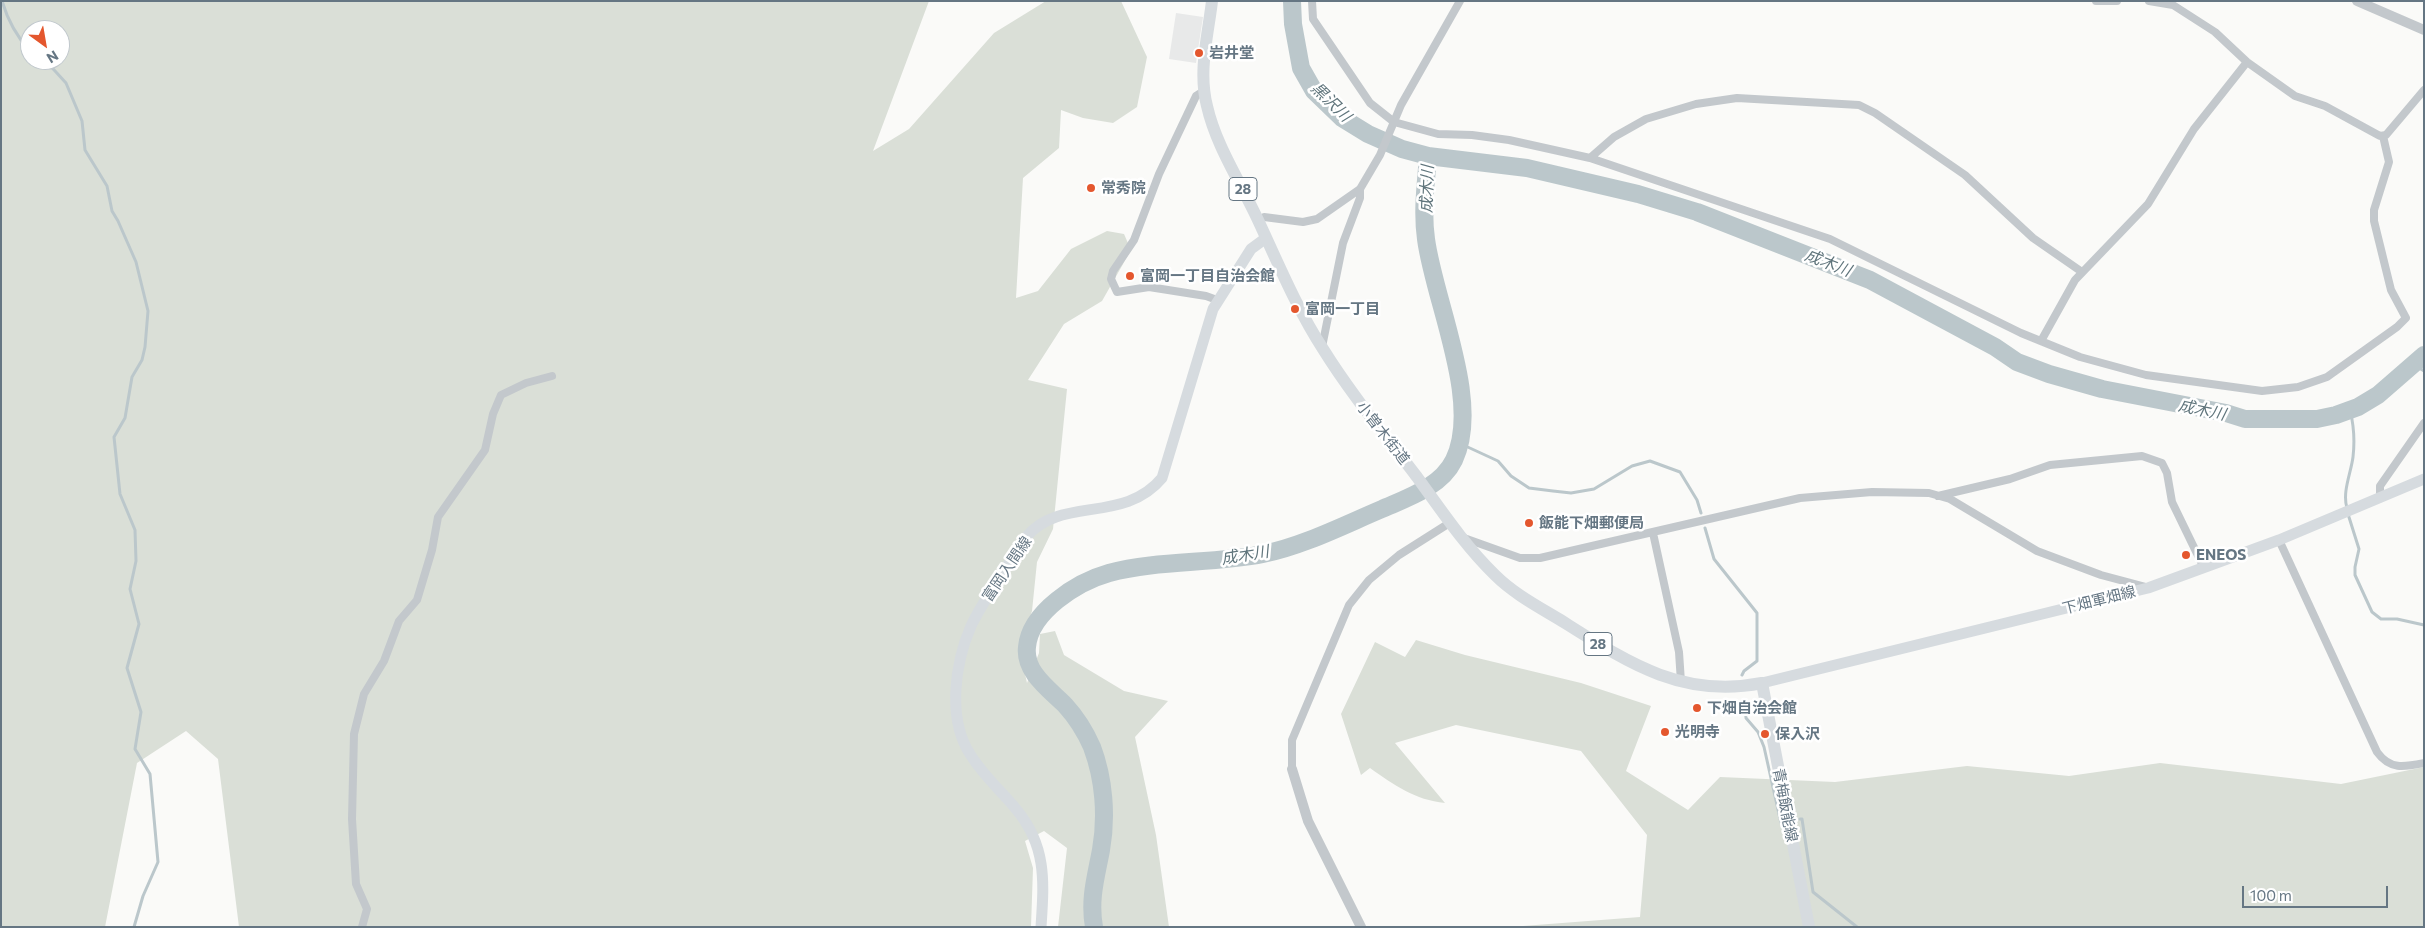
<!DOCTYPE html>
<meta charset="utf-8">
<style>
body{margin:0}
#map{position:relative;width:2425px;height:928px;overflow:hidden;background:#fafaf8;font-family:Commissioner,sans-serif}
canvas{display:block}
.frame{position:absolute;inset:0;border:2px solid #657683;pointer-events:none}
.north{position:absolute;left:20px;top:20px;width:50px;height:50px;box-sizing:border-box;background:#fff;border:1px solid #c1c8cd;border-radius:50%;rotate:148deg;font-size:14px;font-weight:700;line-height:20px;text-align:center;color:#657683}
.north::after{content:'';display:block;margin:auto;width:18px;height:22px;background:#e4572e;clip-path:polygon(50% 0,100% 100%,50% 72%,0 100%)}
.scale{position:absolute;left:2242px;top:886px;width:146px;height:22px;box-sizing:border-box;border:2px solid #657683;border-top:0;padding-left:6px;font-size:15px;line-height:18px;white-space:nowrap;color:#657683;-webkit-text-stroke:4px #fff;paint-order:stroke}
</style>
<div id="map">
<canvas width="2425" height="928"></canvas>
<div class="frame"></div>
<div class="north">N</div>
<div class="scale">100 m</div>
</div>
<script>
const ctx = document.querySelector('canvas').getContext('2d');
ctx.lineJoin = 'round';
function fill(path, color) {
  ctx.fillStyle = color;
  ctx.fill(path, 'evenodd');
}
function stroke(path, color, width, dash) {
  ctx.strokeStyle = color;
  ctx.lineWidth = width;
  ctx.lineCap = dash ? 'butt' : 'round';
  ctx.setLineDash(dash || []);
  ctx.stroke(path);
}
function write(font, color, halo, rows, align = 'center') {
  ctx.font = font + ' Commissioner,"Noto Sans JP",sans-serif';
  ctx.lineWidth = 5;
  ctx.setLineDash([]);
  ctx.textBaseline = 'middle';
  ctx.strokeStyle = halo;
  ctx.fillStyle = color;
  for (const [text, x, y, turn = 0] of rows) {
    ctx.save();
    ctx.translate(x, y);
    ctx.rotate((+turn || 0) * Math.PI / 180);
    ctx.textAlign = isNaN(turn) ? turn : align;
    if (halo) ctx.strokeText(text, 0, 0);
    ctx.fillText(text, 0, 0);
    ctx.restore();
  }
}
fill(new Path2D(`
 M1176,13l27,4 -7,46 -27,-4z`), '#e8e9e9');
fill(new Path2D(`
 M1,1h928l-56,150 36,-22 85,-96 52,-32h75l26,56 -10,50 -24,16 -30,-5 -22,-8 -2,38 -36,30 -7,120 22,-7 33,-42 36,-18 17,3 7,16 -29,51 -38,23 -36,56 39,9 -14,140 -16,33 -5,49 -12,40 7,32 12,-30 1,-19 15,-3 9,24 60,36 44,10 -33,36 21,98 13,92h-111l9,-79 -23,-17 -19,10 8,27 -2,59h-792l-21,-168 -32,-28 -49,32 -32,164h-104zM30,30h30v30h-30z
 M1416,640l49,15 116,28 70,23 -25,65 62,39 32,-33 115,5 132,-16 102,10 91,-13 181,21 83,-17v160h-914l130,-10 7,-82 -66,-84 -125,-26 -61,18 50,60c-30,-3 -51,-18 -75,-35l-9,7 -20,-61 34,-72 30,15z`), '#dadfd7');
stroke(new Path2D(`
 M2,1c6,20 14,35 28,50
 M45,60l21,23 16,38 3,29 22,36 5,25 6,10 18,41 12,49 -3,36 -3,13 -10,17 -7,41 -11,19 6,57 15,36 1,31 -6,28 9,35 -12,44 14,44 -6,37 15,25 8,88 -15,34 -9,31
 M2413,364l11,7
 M1459,443l39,18 13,15 18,12 24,3 18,2 23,-4 38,-23 18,-5 30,11 17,28 4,13
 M2347,508c-5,-16 4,-35 6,-51 2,-17 1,-31 -3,-47
 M2348,514l11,35 -4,18v8l17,37 9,7h16l27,6
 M1705,528l9,31 43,54v48l-13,10 -2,4
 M1745,701l1,17 12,14 6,15 17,76h2
 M1800,819h2l11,73 44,35`), '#bbc7cb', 3);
stroke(new Path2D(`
 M1292,1l1,23 8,44 13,23 28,27 26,16 34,15 26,7 99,12 111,26 59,18 173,68 125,67 22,15 32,12 53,15 124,24 19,6h72l19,-4 22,-8 20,-12 46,-40
 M1094,927c-5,-28 2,-50 7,-77 6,-34 3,-71 -9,-103 -7,-16 -16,-30 -27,-42 -16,-16 -41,-33 -38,-58 3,-35 50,-65 82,-74 48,-13 104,-9 154,-19 40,-8 81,-29 119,-45 25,-11 59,-22 72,-49 28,-58 -20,-159 -28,-221 -4,-28 0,-56 2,-83`), '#bbc7cb', 18);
stroke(new Path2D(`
 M1312,1l1,18 57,84 24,19 44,12 34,1 37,5 81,18
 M2096,1h21
 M2149,1l24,4 42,27 32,30 48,34 30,10 55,30 6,-1 38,-45
 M1204,91l-8,5 -37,78 -25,66 -21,31 -2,8 6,13 32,-5 57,9 11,4
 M1258,220l6,-3 39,5 14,-3 43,-30 20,-34 21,-50 59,-104
 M2082,272l-49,-34 -68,-63 -90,-62 -16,-8 -122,-7 -41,6 -50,15 -32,18 -24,21 240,81 191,94 59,24 66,18 116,16 36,-4 29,-10 70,-50 9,-9 -15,-28 -17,-69v-11l15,-48 -6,-26
 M2041,341l34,-61 73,-76 46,-75 53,-67
 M1322,347l21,-104 17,-45v-9
 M1938,496l72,-17 40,-14 92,-9 20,7 5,10 5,29 32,66
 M2380,497v-11l44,-63
 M1653,533l26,119 2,30
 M1464,538l56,20h20l260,-60 72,-6 57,1 21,6 87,52 64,24 45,12
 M2279,540l98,212c13,18 27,15 47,11
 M1292,769v-29l57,-135 20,-25 30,-25 52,-33
 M362,927l5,-18 -11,-25 -4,-65 2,-85 10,-40 20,-33 15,-40 18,-21 15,-50 6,-33 47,-67 8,-36 8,-19 25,-12 26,-7`), '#c3c8cc', 8);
stroke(new Path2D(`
 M2357,1l67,29
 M1292,769l16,52 53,106`), '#c3c8cc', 10);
stroke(new Path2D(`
 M1762,683l386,-95 131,-48 145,-61
 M1041,927c3,-45 6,-81 -25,-118 -15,-18 -34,-35 -46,-55 -23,-36 -15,-91 1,-128 10,-21 23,-39 35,-58 7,-11 14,-22 21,-32 34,-40 97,-12 135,-58l51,-169 38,-60 15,-11`), '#d6dbdf', 11);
stroke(new Path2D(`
 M1212,1c-4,35 -14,70 -5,105 9,40 34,77 51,114 20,43 39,89 65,129 28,45 62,86 94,128 24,33 48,69 78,98 19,19 44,32 67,46 65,41 120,78 200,62l47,244`), '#d6dbdf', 12);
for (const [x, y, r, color] of [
 [1199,53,5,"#e4572e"],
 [1091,188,5,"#e4572e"],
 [1130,276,5,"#e4572e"],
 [1295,309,5,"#e4572e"],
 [1529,523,5,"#e4572e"],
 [2186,555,5,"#e4572e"],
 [1697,708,5,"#e4572e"],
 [1665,732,5,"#e4572e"],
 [1765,734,5,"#e4572e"]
]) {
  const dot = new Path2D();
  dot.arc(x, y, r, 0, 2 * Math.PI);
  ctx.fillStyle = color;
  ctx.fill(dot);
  stroke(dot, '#fff', 2);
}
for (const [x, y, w] of [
 [1243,189,28],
 [1598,644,28]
]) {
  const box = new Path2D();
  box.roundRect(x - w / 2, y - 11.5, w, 23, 4);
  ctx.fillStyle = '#fff';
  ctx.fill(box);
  stroke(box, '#657683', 1);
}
write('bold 14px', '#657683', null, [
 ["28",1243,189],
 ["28",1598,644]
]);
write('bold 15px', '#657683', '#fff', [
 ["岩井堂",1209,53],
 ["常秀院",1101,188],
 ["富岡一丁目自治会館",1140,276],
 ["富岡一丁目",1305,309],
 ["飯能下畑郵便局",1539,523],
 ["ENEOS",2196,555],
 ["下畑自治会館",1707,708],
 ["光明寺",1675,732],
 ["保入沢",1775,734]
], 'left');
write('15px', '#657683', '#fff', [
 ["小曽木街道",1383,433,52],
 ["富岡入間線",1007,569,-56],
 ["下畑軍畑線",2099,600,-14],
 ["青梅飯能線",1785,805,79]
]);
write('italic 16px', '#60757c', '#fff', [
 ["黒沢川",1331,102,44],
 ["成木川",1427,189,-88],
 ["成木川",1828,263,21],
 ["成木川",2202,410,12],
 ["成木川",1245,555,-9]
]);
</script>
